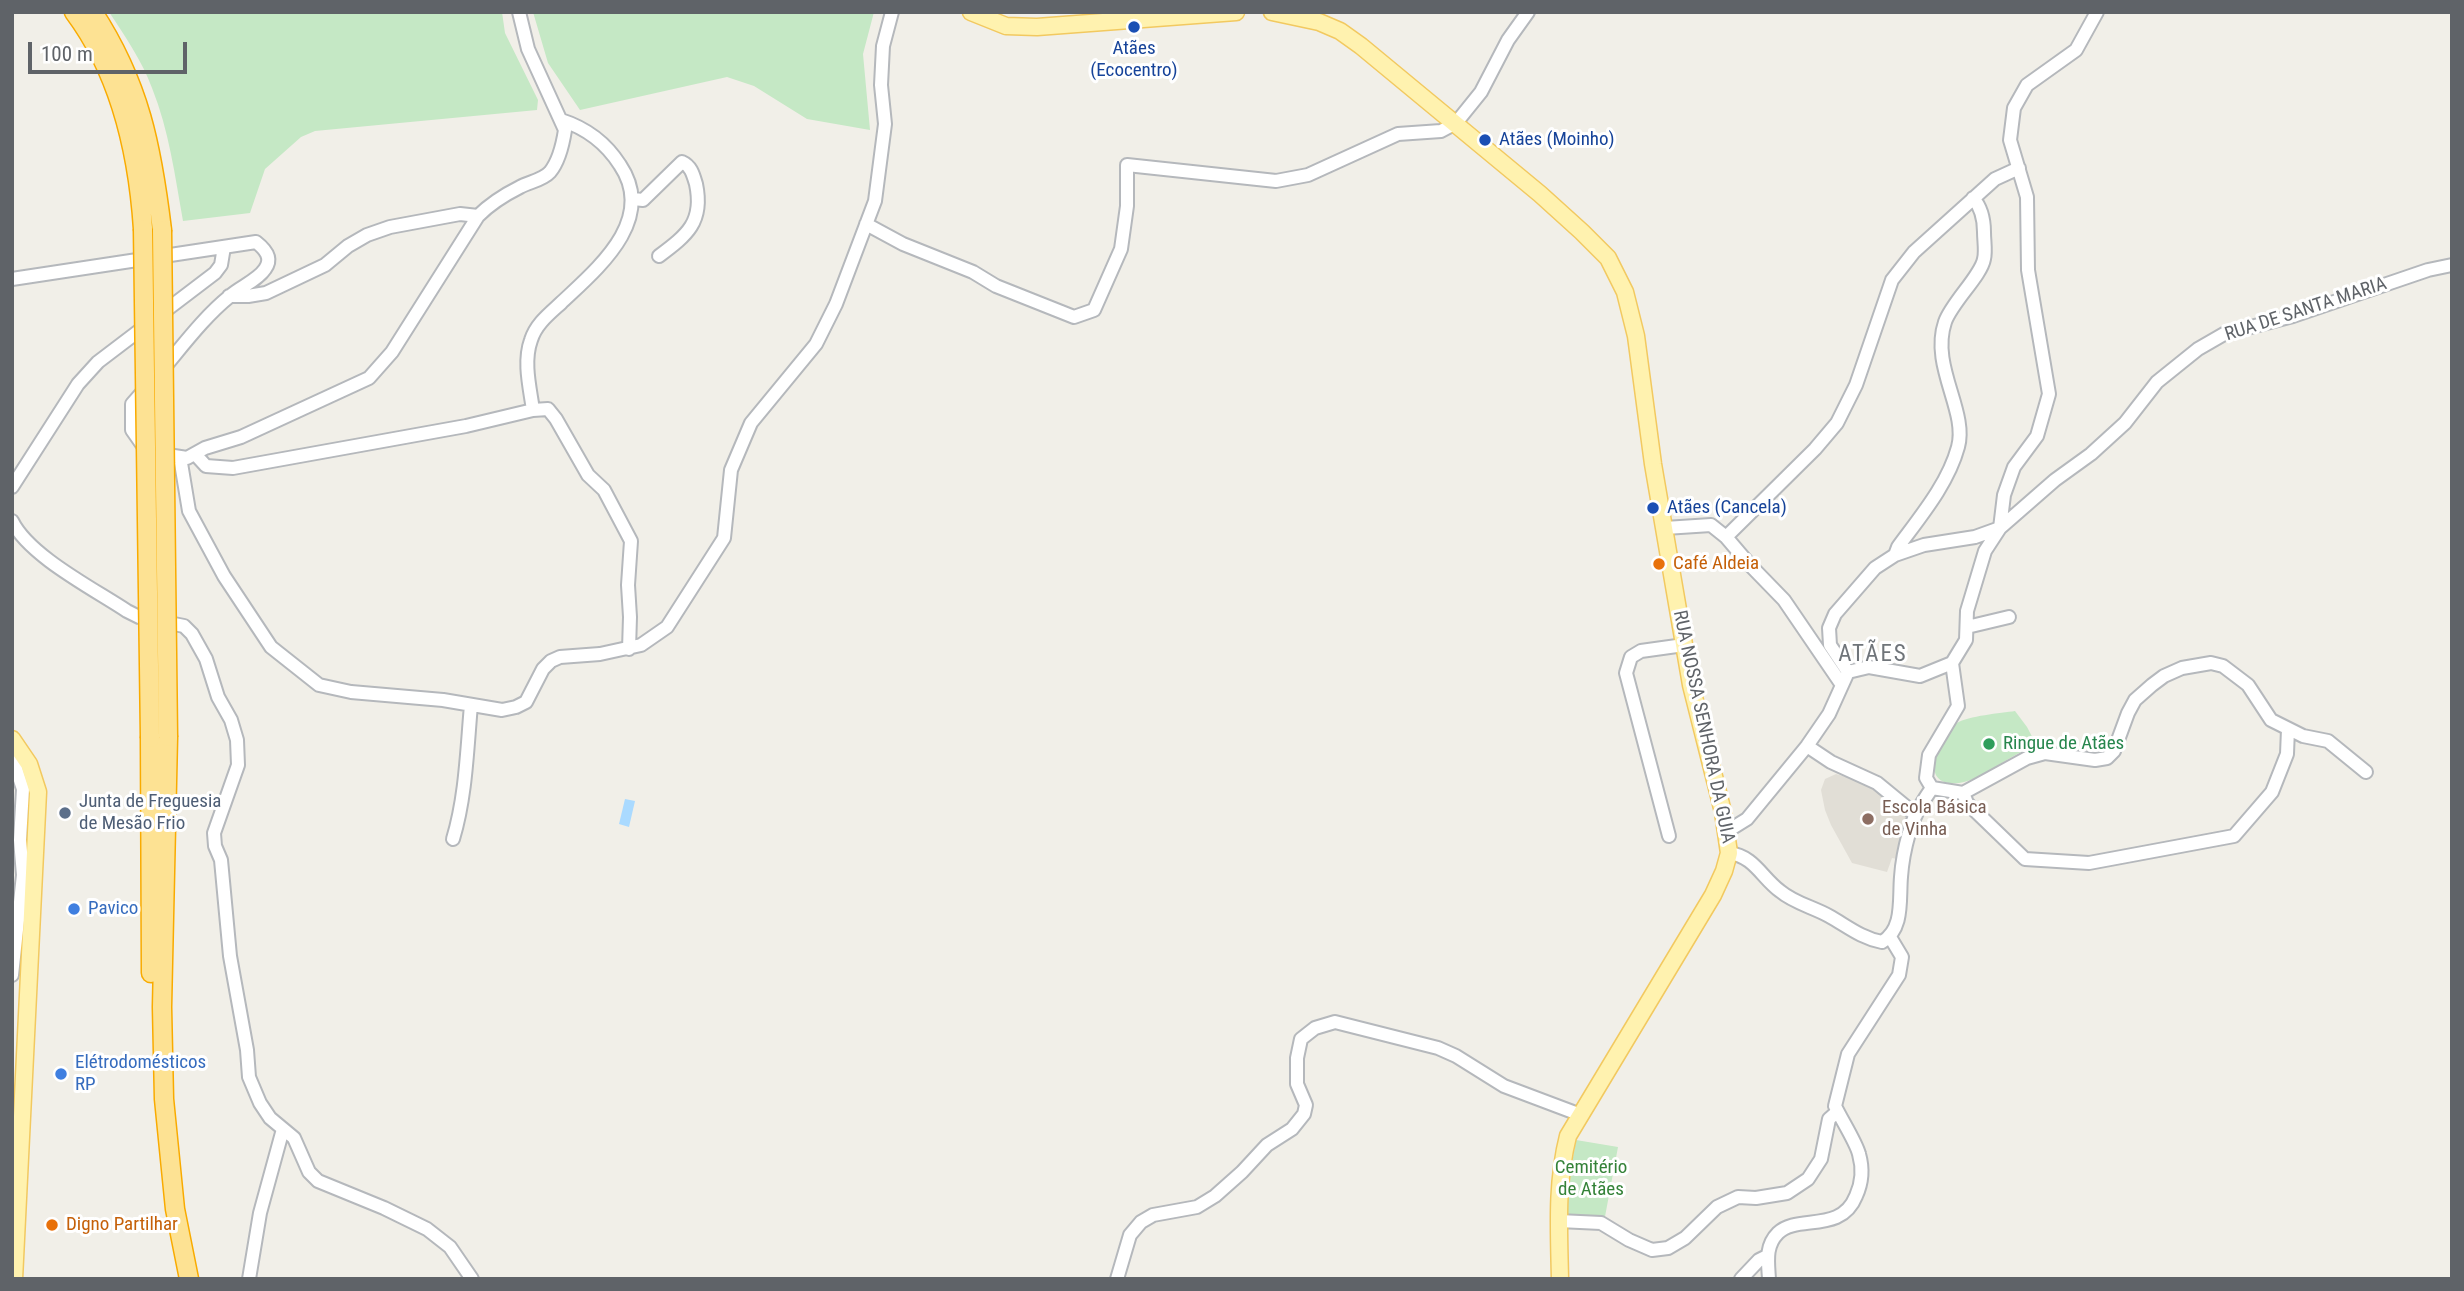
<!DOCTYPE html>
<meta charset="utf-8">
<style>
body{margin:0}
#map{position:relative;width:2464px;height:1291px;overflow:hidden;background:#f1efe8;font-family:"Roboto Condensed",sans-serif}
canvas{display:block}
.frame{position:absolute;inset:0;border:14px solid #5f6368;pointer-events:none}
.scale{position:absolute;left:28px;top:42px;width:159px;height:32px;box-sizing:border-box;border:4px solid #5f6368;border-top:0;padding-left:9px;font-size:21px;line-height:24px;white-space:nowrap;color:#5f6368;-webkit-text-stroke:5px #fff;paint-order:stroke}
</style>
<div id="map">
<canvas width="2464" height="1291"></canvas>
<div class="frame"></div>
<div class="scale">100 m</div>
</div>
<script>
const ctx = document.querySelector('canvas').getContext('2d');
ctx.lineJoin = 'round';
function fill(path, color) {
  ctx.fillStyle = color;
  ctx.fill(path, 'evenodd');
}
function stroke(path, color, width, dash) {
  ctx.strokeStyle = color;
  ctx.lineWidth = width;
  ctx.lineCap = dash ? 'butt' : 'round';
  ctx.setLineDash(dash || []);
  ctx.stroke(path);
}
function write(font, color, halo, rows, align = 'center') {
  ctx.font = font + ' "Roboto Condensed",sans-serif';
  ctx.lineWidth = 6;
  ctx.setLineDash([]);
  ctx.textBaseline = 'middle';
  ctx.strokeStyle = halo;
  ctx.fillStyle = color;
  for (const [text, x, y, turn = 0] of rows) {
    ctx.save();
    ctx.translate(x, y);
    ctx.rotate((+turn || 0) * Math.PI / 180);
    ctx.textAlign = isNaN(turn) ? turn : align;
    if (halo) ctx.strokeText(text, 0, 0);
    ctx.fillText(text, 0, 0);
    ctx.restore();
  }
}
fill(new Path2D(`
 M1836,774l38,11 36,29 -13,45 -5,-1 -5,14 -35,-9 -21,-38 -6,-15 -4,-20 4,-11z`), '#e1ded6');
fill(new Path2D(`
 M109,12h393l3,21 33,67 -1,10 -222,21 -14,6 -36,32 -15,44 -67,8c-8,-45 -14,-91 -31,-133 -10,-27 -27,-52 -43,-76z
 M533,12h341l-11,42 7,76 -63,-11 -53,-33 -27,-9 -147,33 -32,-47z
 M2015,711l12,16 10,19c-28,7 -51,33 -78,37 -43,5 -21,-47 -2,-60 11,-7 44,-10 58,-12z
 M1576,1140l42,7 -14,75 -37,-6 -3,-6z`), '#c5e8c5');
fill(new Path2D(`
 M625,799l10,2 -6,26 -10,-3z`), '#aadaff');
const minor = new Path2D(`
 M2097,12l-21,38 -49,35 -13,23 -4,32 17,57 1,73 21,124 -12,42 -23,31 -10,28 -4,33 -15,23 -18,60 -1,29 -14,23 6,43 -29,49 -3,23 6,10 31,5 64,-35 18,-5 50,7 12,-2 7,-7 14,-38 7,-13 17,-15 12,-9 18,-8 29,-5 12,3 25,19 23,35 32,16 25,5 38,31
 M633,199l10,1 39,-38c9,4 11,12 14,22 8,38 -9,51 -37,72
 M866,224l37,20 70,28 23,14 78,31 20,-7 27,-61 6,-43v-41l149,16 32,-6 90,-41 43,-3 15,-8 25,-31 27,-52 20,-28
 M12,279l244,-37c9,7 17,16 9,27 -7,11 -25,18 -35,27 -25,20 -46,48 -67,73
 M229,296h19l18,-3 59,-28 23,-19 19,-11 23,-8 70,-13 18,2
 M146,388l-14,16v26l14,20
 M533,410c-3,-22 -10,-48 -2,-70 5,-16 18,-26 30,-37 37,-35 96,-83 59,-138 -14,-22 -34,-37 -59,-45
 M195,454l11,12 27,2 233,-42 67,-16 15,-1 8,10 32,56 16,15 27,51 -3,44 2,32 -1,32
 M174,456l13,2 18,-10 36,-11 128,-59 23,-26 86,-136c12,-12 26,-21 42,-29 9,-5 23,-7 30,-15 9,-11 13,-29 15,-42l-37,-81 -9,-37
 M180,457l9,54 35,65 47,71 48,38 32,7 92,8 59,10 14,-3 10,-5 17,-33 8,-8 9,-4 40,-3 41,-9 26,-18 57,-89 7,-68 20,-47 65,-79 20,-40 39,-103 10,-77 -4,-39 2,-39 9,-34
 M12,487l66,-103 20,-22 117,-89 6,-8 3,-18
 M12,521c17,35 82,68 115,90l12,6 45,9 8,8 14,25 12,38 13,23 6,20 1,25 -24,68 1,13 6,14 9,96 17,94 2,27 11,26 10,15 24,20 15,34 9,9 66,27 43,21 23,18 22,32
 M1665,528l46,-3 15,12 23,27 35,36 58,85
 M1726,537l89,-88 22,-26 19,-38 36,-105 22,-28 81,-73 24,-11
 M1895,555l3,-8c22,-30 50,-63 60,-100 10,-36 -28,-81 -13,-125 7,-20 36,-46 39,-63 2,-8 0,-18 0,-27 0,-12 -3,-25 -11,-34
 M1967,627l42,-10
 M1848,672l21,-5 51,9 32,-13
 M1807,746l24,16 46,21 39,32
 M1963,793l4,10 58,56 64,4 145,-27 38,-44 15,-38 1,-25
 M1726,832l21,-13 60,-73 22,-32 19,-42 -18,-27 -1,-17 6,-14 40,-46 20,-13 29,-10 51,-8 25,-9 55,-48 36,-26 34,-31 32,-41 41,-33 26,-15 69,-18 135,-46 24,-5
 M1669,836l-43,-163 5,-16 10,-6 43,-6
 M453,839c13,-43 14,-90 18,-134
 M1729,853c25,3 33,25 51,38 14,12 33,16 49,25 18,10 32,22 53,26 22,-13 17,-42 19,-65 1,-15 4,-30 8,-44 4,-16 13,-31 23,-45
 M12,975l11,-100 -3,-35 3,-51 -7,-21 5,-17
 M1559,1221l42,2 28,17 23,10 16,-2 17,-10 32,-31 21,-10 18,1 31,-5 21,-14 13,-20 8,-40 8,-7
 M249,1279l11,-66 23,-84
 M1117,1279l13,-44 11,-13 12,-7 44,-8 18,-11 27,-24 25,-27 25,-16 12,-15 2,-9 -9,-21v-26l4,-19 14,-11 20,-6 103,26 18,8 48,30 77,29
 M1741,1279l18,-19 8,-4
 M1769,1279c-1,-17 -4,-33 9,-46 19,-19 63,1 78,-37 6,-13 7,-28 3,-42 -3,-12 -18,-35 -24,-48l13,-52 51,-79 3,-18 -12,-20`);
const major = new Path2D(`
 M971,12l35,14 31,1 199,-15
 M1272,12l47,10 21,9 21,15 179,148 42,38 26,26 17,34 11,44 17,128 38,221 32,127 6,41 -5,18 -11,24 -145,241c-12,47 -9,94 -8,143
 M12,739l17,25 9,28 -24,487`);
const highway = new Path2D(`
 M74,12c47,63 64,141 69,217
 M93,12c47,72 59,135 69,218
 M168,737l-6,270 2,92 11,110 14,70
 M150,738l1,235`);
stroke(minor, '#b5b8bc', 16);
stroke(major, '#f2c960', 19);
stroke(highway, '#f9ab00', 21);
stroke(minor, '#fff', 12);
stroke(major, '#fff2af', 16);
stroke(highway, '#fde293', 18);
const highwayBridge = new Path2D(`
 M143,229l7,509
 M162,230l6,507`);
stroke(highwayBridge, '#f9ab00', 21, []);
stroke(highwayBridge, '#fde293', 18);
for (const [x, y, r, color] of [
 [1134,27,7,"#1a4fb4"],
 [1485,140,7,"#1a4fb4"],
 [1653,508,7,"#1a4fb4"],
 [1659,564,7,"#e8710a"],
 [1989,744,7,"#2e9e5b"],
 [65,813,7,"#5c6f8a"],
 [1868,819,7,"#8d6e63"],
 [74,909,7,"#3f7fe0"],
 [61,1074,7,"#3f7fe0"],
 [52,1225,7,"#e8710a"]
]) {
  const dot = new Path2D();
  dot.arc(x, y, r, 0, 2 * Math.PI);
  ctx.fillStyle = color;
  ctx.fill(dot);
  stroke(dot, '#fff', 2.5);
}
write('19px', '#164399', '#fff', [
 ["Atães",1134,49,"center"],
 ["(Ecocentro)",1134,71,"center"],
 ["Atães (Moinho)",1499,140],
 ["Atães (Cancela)",1667,508]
], 'left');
write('19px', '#5f6368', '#fff', [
 ["RUA DE SANTA MARIA",2306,310,-18],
 ["RUA NOSSA SENHORA DA GUIA",1703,727,78]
]);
write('19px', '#c56008', '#fff', [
 ["Café Aldeia",1673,564],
 ["Digno Partilhar",66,1225]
], 'left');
write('19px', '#27864d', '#fff', [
 ["Ringue de Atães",2003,744]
], 'left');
write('19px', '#4e5e75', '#fff', [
 ["Junta de Freguesia",79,802],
 ["de Mesão Frio",79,824]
], 'left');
write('19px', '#785e54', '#fff', [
 ["Escola Básica",1882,808],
 ["de Vinha",1882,830]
], 'left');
write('19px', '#366cbe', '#fff', [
 ["Pavico",88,909],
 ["Elétrodomésticos",75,1063],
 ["RP",75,1085]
], 'left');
write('19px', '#348238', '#fff', [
 ["Cemitério",1591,1168],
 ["de Atães",1591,1190]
]);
ctx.letterSpacing = '2px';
write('23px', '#70757a', '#fff', [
 ["ATÃES",1873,655]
]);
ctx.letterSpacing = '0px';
</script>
